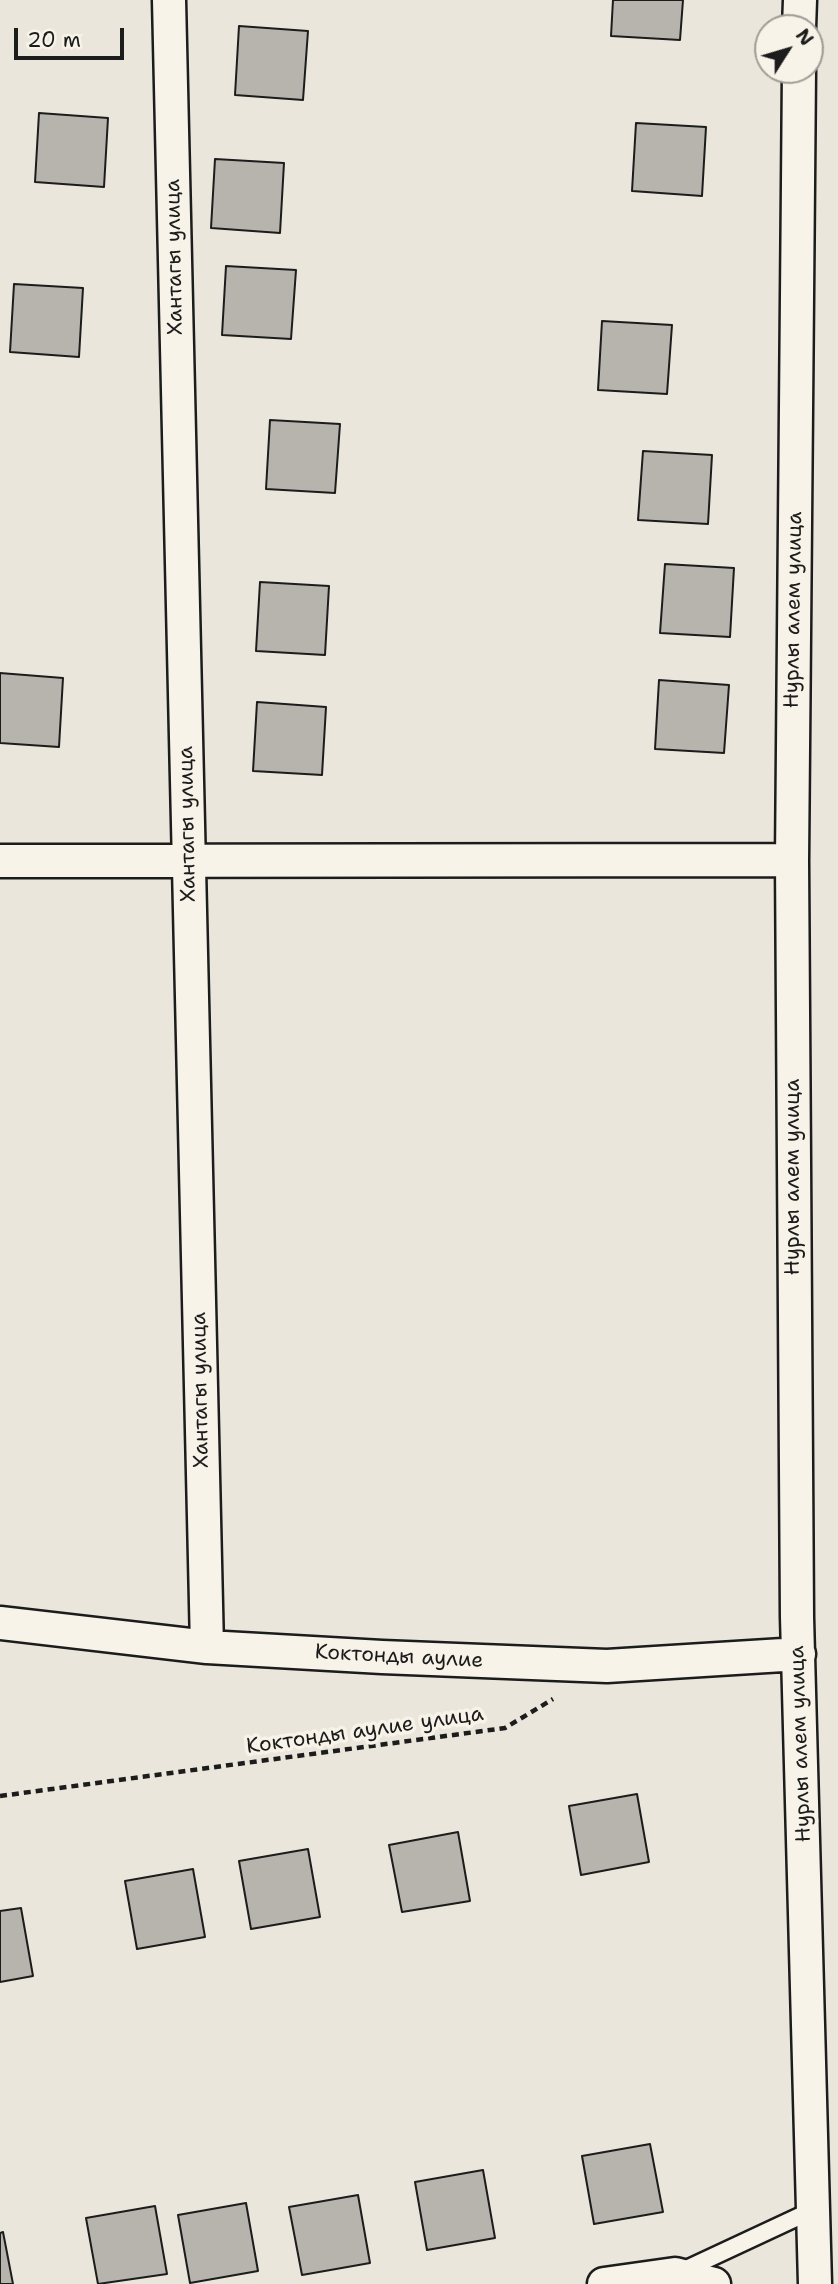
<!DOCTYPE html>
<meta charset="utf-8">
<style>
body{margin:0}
#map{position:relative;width:838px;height:2284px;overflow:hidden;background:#eae6dc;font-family:"Shantell Sans",sans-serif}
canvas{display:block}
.north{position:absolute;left:754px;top:14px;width:70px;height:70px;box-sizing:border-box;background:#f7f3e8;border:2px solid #9f9d96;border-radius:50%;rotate:53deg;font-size:19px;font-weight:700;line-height:28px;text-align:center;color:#1c1c1c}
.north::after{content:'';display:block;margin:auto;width:24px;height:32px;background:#1c1c1c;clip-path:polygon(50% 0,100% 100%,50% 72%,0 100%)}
.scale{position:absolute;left:14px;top:28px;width:110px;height:32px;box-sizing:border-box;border:4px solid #1c1c1c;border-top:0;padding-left:9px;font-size:21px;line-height:24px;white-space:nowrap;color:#1c1c1c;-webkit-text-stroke:5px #f7f3e8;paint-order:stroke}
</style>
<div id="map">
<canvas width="838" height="2284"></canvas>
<div class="north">N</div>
<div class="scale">20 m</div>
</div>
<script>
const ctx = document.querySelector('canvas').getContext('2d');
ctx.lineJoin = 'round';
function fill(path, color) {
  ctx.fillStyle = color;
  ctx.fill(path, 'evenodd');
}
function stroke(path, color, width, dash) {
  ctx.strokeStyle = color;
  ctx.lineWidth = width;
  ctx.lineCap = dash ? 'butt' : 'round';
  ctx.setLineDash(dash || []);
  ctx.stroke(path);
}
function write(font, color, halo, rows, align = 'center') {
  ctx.font = font + ' "Shantell Sans",sans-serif';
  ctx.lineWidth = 7;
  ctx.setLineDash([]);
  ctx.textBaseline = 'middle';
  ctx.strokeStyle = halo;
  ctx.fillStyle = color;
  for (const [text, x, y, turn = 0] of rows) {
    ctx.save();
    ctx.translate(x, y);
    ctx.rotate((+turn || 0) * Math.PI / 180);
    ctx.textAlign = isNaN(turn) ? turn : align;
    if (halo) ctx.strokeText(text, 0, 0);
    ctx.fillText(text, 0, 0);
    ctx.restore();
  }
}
const building = new Path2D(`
 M613,0h70l-3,40 -69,-4z
 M239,26l69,5 -5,69 -68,-5z
 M39,113l69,5 -4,69 -69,-5z
 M636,123l70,4 -4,69 -70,-5z
 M215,159l69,4 -4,70 -69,-5z
 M226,266l70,4 -5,69 -69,-4z
 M14,284l69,4 -4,69 -69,-5z
 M602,321l70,4 -5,69 -69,-4z
 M270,420l70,4 -5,69 -69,-4z
 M643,451l69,4 -4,69 -70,-4z
 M665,564l69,4 -4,69 -70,-4z
 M260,582l69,4 -4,69 -69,-4z
 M0,673l63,5 -4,69 -59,-4z
 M659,680l70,5 -5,68 -69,-4z
 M257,702l69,5 -4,68 -69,-4z
 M637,1794l12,68 -68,13 -12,-69z
 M458,1832l12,69 -68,11 -13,-67z
 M308,1849l12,68 -69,12 -12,-68z
 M193,1869l12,68 -68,12 -12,-68z
 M21,1908l12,68 -33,6v-71z
 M650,2144l13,68 -69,12 -12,-68z
 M483,2170l12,68 -68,12 -12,-68z
 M358,2195l12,68 -68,12 -13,-68z
 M246,2203l12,68 -68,12 -12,-68z
 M155,2206l12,68 -69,10 -12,-66z
 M3,2232l10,52h-13v-51z`);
fill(building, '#b6b4ac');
stroke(building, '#1c1c1c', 2);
const lane = new Path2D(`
 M680,2272l135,-63`);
const street = new Path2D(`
 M169,0l38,1647
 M799,28l1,-28
 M799,70l-7,790 5,757 18,667
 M0,861l792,-1
 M0,1623l207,24 175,10 225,9 192,-12
 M604,2284l71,-10 39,10`);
stroke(lane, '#1c1c1c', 21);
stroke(street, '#1c1c1c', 37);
stroke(new Path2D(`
 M0,1796l505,-68 48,-29`), '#1c1c1c', 4.5, [7, 5]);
stroke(lane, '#f7f3e8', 16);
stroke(street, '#f7f3e8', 32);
write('21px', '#1c1c1c', '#f7f3e8', [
 ["Хантагы улица",175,257,-91],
 ["Нурлы алем улица",794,610,-89],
 ["Хантагы улица",188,824,-91],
 ["Нурлы алем улица",794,1177,-90],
 ["Хантагы улица",201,1390,-91],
 ["Коктонды аулие",399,1657,3],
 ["Коктонды аулие улица",365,1731,-8],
 ["Нурлы алем улица",801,1744,-92]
]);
</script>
